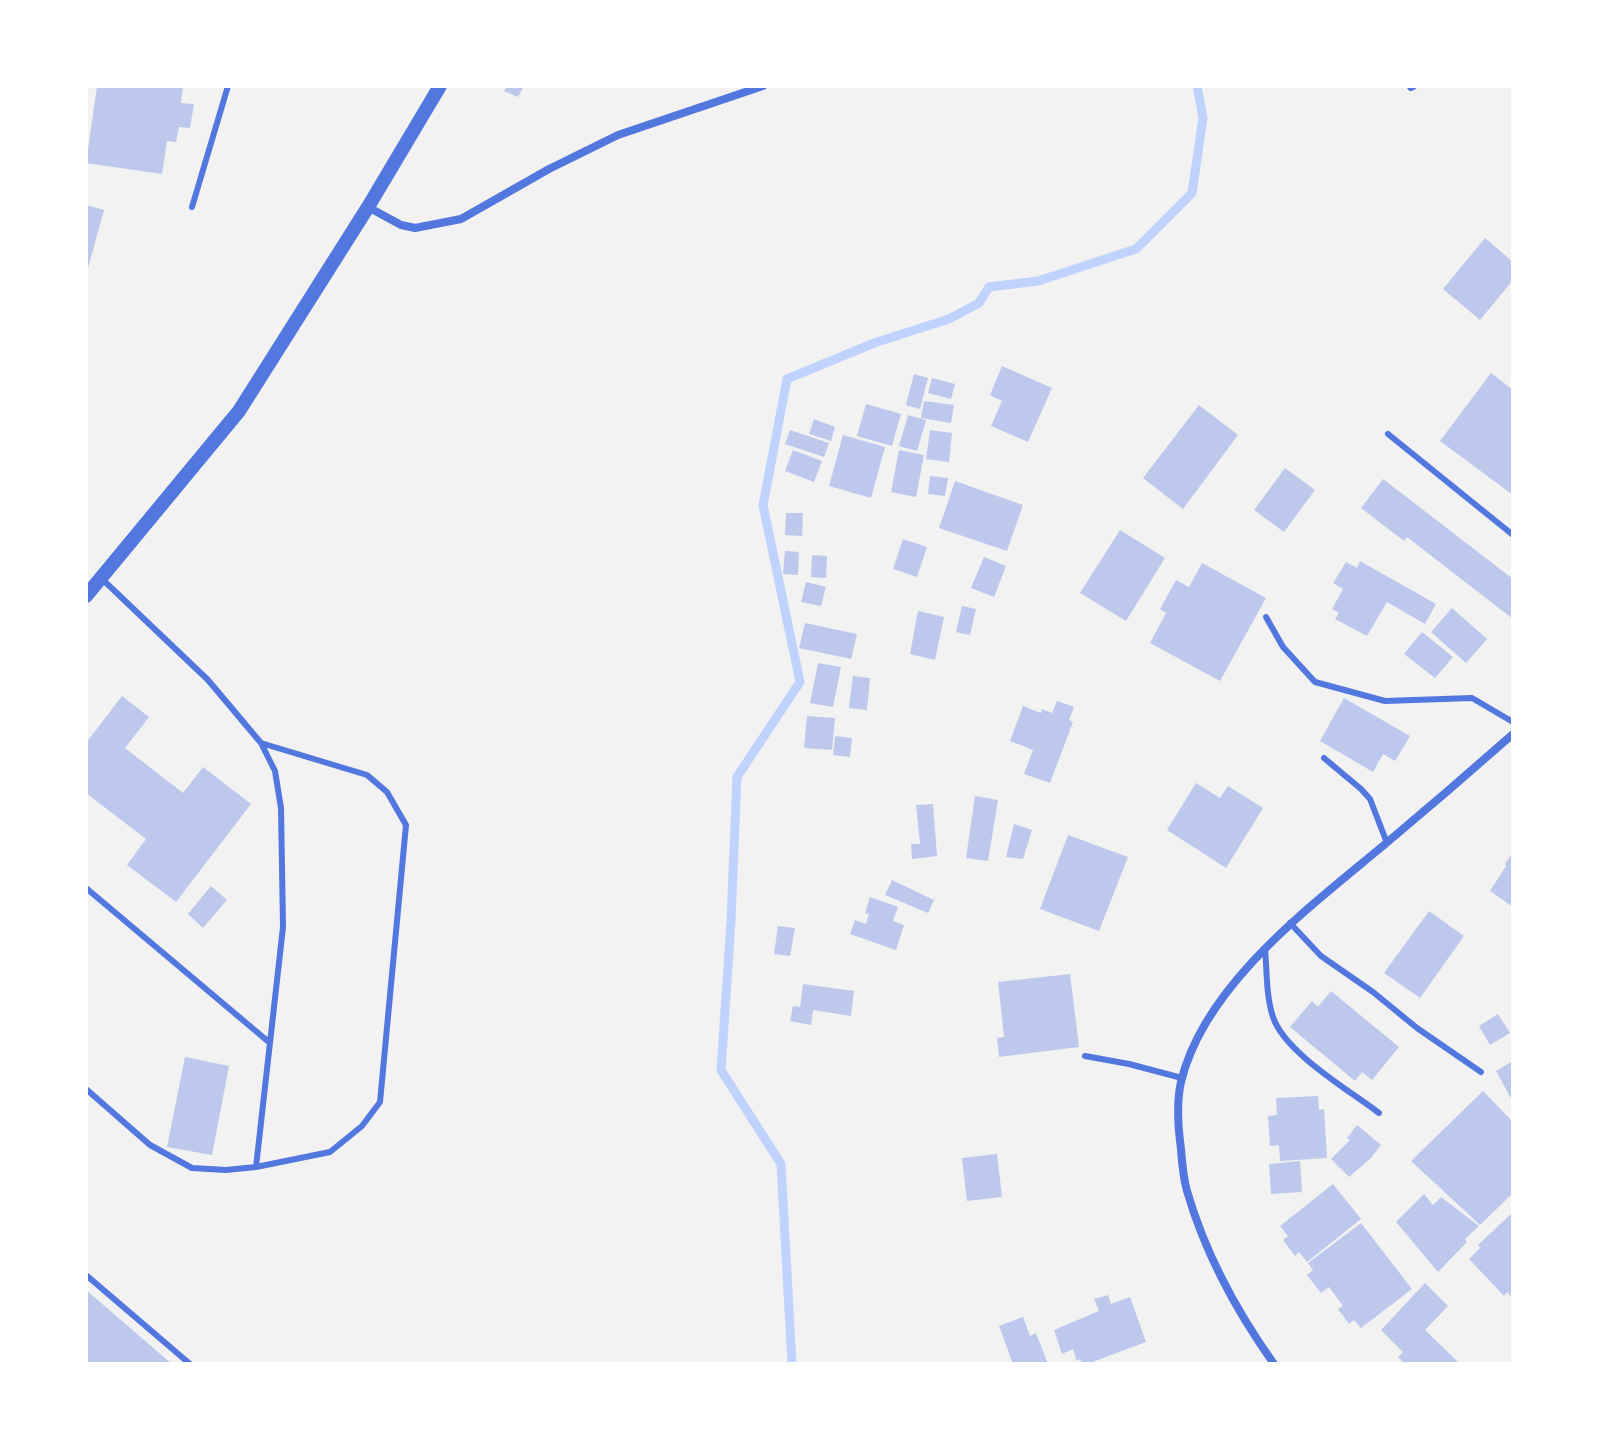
<!DOCTYPE html>
<style>
body{margin:0}
#map{position:relative;width:1599px;height:1450px;overflow:hidden;background:#f2f2f2;font-family:Georgia,serif}
canvas{display:block}
.frame{position:absolute;inset:0;border:88px solid #fff;pointer-events:none}
</style>
<div id="map">
<canvas width="1599" height="1450"></canvas>
<div class="frame"></div>
</div>
<script>
const ctx = document.querySelector('canvas').getContext('2d');
ctx.lineJoin = 'round';
function stroke(path, color, width, dash) {
  ctx.strokeStyle = color;
  ctx.lineWidth = width;
  ctx.lineCap = dash ? 'butt' : 'round';
  ctx.setLineDash(dash || []);
  ctx.stroke(path);
}
function fill(path, color) {
  ctx.fillStyle = color;
  ctx.fill(path, 'evenodd');
}
stroke(new Path2D(`
 M792,1364l-11,-200 -60,-94 10,-149 6,-144 63,-95 -37,-177 24,-126 87,-36 75,-24 30,-16 10,-16 49,-6 98,-32 56,-56 11,-75 -6,-32`), '#bfd3fe', 9);
fill(new Path2D(`
 M97,86h86l-2,17 13,1 -4,24 -11,-1 -3,15 -9,-1 -5,33 -76,-11z
 M507,86h17l-6,11 -14,-6z
 M86,205l18,5 -17,62h-1z
 M1485,238l28,24v18l-33,40 -37,-31z
 M1002,366l50,22 -24,54 -37,-16 11,-25 -12,-6z
 M1491,373l22,17v105l-73,-54z
 M914,374l14,4 -8,31 -14,-4z
 M932,378l23,6 -4,15 -23,-6z
 M924,401l30,4 -3,18 -30,-5z
 M866,404l35,10 -9,32 -35,-10z
 M1199,405l39,30 -55,74 -40,-31z
 M908,415l18,5 -9,31 -18,-5z
 M814,419l21,8 -4,14 -22,-7z
 M790,430l39,13 -5,14 -39,-13z
 M930,430l22,3 -3,29 -23,-3z
 M843,435l42,12 -14,51 -42,-12z
 M793,450l29,11 -8,21 -29,-11z
 M899,450l25,5 -8,42 -25,-5z
 M1285,468l30,22 -31,42 -30,-22z
 M930,476l18,2 -3,18 -17,-2z
 M1383,479l130,100v40l-106,-82 -3,4 -43,-33z
 M955,481l68,24 -16,46 -68,-23z
 M786,513h17l-1,23 -17,-1z
 M1120,530l45,28 -39,63 -46,-28z
 M903,539l24,8 -10,30 -24,-8z
 M785,551l14,1 -1,23 -15,-1z
 M812,555l15,1 -1,22 -15,-1z
 M984,557l22,9 -12,31 -23,-9z
 M1360,561l76,43 -11,20 -38,-22 -20,34 -32,-17 4,-6 -7,-4 11,-20 -10,-6 13,-21 11,6z
 M1202,563l64,35 -46,83 -70,-38 16,-30 -6,-4 16,-29 13,7z
 M806,582l20,5 -5,19 -20,-4z
 M962,606l14,3 -6,26 -14,-3z
 M1452,608l35,31 -21,24 -35,-31z
 M918,611l26,6 -9,43 -25,-6z
 M805,623l52,11 -6,25 -52,-11z
 M1422,632l31,25 -18,21 -31,-24z
 M818,663l23,4 -8,40 -23,-4z
 M853,676l17,2 -3,32 -18,-2z
 M122,696l27,21 -24,31 58,45 20,-26 48,37 -75,98 -49,-37 19,-26 -60,-46v-50z
 M1344,698l66,38 -15,25 -12,-7 -10,18 -53,-31z
 M1057,701l17,6 -5,13 4,2 -23,61 -26,-9 9,-24 -23,-9 13,-35 18,7 1,-4 10,4z
 M807,716l28,2 -3,32 -28,-2z
 M835,736l17,2 -2,19 -17,-2z
 M1196,783l24,15 8,-12 35,22 -37,60 -59,-38z
 M975,796l23,4 -10,61 -22,-3z
 M933,804l4,52 -25,3 -1,-15h9l-4,-39z
 M1014,824l18,6 -9,29 -17,-2z
 M1068,835l60,22 -29,74 -59,-22z
 M1513,852v55l-23,-16 16,-25 -1,-2z
 M892,880l42,20 -6,13 -43,-18z
 M211,886l16,14 -24,28 -15,-14z
 M870,897l28,10 -5,14 11,4 -8,25 -46,-16 5,-14 11,4 3,-10 -4,-1z
 M1429,911l35,25 -44,62 -36,-25z
 M778,926l17,2 -5,28 -16,-2z
 M1070,974l9,73 -80,10 -2,-19 7,-1 -6,-55z
 M803,984l51,7 -3,25 -38,-6 -2,15 -21,-4 3,-15 7,1z
 M1331,991l68,56 -27,33 -10,-8 -7,9 -65,-54 22,-26 6,6z
 M1498,1014l12,19 -20,12 -11,-19z
 M185,1057l44,9 -17,89 -45,-8z
 M1511,1062l2,4v36l-17,-31z
 M1483,1091l30,31v71l-33,32 -69,-64z
 M1318,1096l1,14 5,-1 3,49 -47,3 -1,-16 -9,1 -2,-30 9,-1 -1,-17z
 M1357,1125l24,20 -10,13 -22,19 -18,-18 19,-19 -3,-2z
 M997,1154l5,43 -35,4 -5,-43z
 M1300,1161l2,31 -31,2 -2,-30z
 M1333,1184l28,35 -54,43 -8,-10 -4,4 -12,-16 5,-4 -8,-10z
 M1424,1194l9,11 8,-8 38,29 -14,13 2,3 -29,30 -42,-50z
 M1513,1212v86l-6,-6 -3,4 -35,-37 11,-11 -2,-3z
 M1361,1223l51,66 -51,39 -7,-8 -5,4 -11,-15 5,-3 -14,-19 -8,6 -14,-18 6,-5 -5,-7z
 M1425,1283l23,23 -23,24 35,34h-55l-7,-7 5,-5 -22,-22z
 M86,1290l86,74h-86z
 M1108,1295l3,9 19,-7 16,45 -59,22h-5l-2,-5 -3,2 -4,-12 -11,5 -8,-24 45,-19 -5,-12z
 M1023,1317l7,19 6,-3 12,31h-35l-14,-38z`), '#bdc9ec');
stroke(new Path2D(`
 M192,207l36,-121
 M1388,434l125,101
 M101,578l107,102 53,63 14,28 6,37 2,119 -27,240
 M1266,617l17,30 32,35 70,19 87,-3 41,24
 M1324,758l37,31 9,10 17,44
 M86,888l184,155
 M1290,923l31,33 52,36 44,36 64,44
 M1265,949c2,22 1,47 8,68 12,36 76,73 106,96
 M1085,1056l44,8 53,14
 M86,1089l64,56 42,23 34,2 30,-3 74,-15 32,-26 18,-24 26,-277 -19,-33 -20,-17 -106,-32
 M86,1275l104,89`), '#5277de', 6);
stroke(new Path2D(`
 M1411,87l2,-1
 M368,207l33,18 14,3 46,-9 88,-50 69,-34 145,-49
 M1274,1364c-37,-52 -69,-111 -87,-173 -4,-14 -5,-29 -6,-42 -3,-22 -5,-45 0,-67 23,-97 130,-176 203,-237 43,-36 86,-73 129,-111`), '#5277de', 8);
stroke(new Path2D(`
 M86,596l153,-185 129,-204 72,-121`), '#5277de', 14);
</script>
